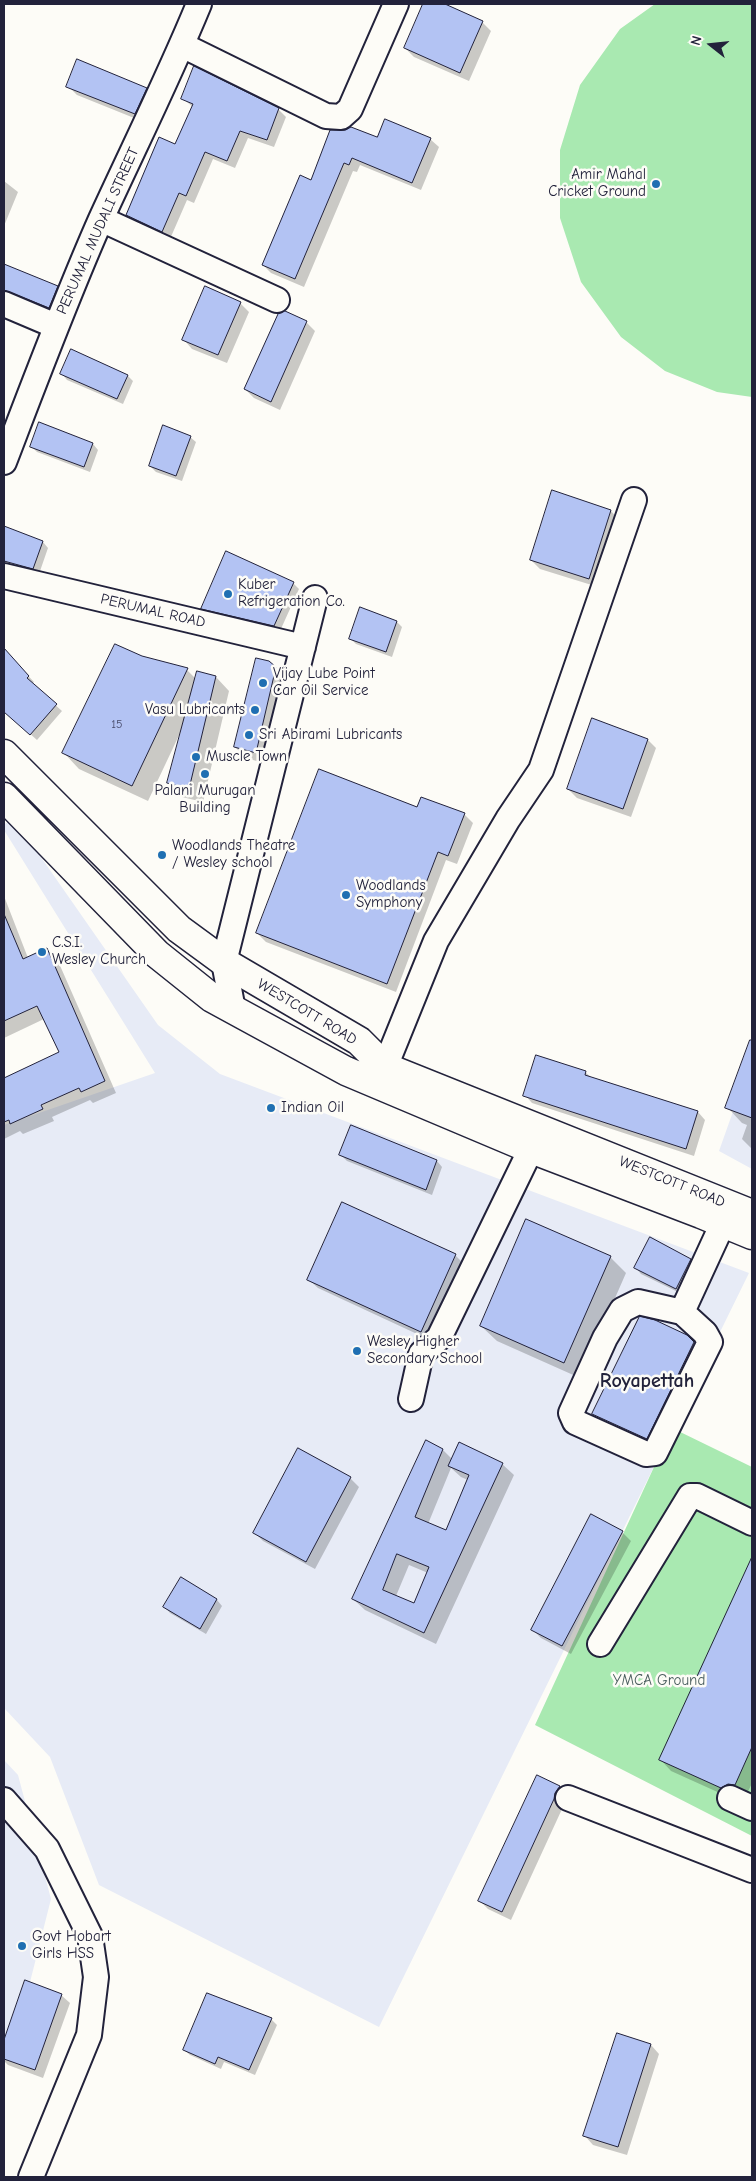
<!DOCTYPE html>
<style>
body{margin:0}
#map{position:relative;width:756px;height:2181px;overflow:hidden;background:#fdfcf7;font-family:"Comic Neue",sans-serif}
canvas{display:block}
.frame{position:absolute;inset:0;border:5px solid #22223b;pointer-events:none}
.north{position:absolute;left:686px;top:20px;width:50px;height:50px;-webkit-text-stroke:4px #fdfcf7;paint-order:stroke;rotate:286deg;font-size:14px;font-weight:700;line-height:20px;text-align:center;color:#22223b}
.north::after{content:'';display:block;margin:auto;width:18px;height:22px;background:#22223b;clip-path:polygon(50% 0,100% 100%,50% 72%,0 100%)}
</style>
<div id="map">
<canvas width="756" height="2181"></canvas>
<div class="frame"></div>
<div class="north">N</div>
</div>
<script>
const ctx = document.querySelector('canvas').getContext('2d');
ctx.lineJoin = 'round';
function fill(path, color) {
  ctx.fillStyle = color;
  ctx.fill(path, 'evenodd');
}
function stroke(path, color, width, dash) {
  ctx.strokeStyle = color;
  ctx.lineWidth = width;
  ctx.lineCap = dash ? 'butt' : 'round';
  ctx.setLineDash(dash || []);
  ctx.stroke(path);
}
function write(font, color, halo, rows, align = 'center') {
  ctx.font = font + ' "Comic Neue",sans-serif';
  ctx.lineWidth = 5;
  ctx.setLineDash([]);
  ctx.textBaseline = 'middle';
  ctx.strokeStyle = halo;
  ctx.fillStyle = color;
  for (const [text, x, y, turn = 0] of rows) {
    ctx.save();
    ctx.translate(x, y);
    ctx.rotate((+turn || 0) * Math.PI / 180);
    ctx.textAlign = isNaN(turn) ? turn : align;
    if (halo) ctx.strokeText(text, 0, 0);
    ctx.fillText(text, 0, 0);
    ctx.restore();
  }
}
fill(new Path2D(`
 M15,820l143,205 62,49 529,199 -370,754 -280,-142 -49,-128 -46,-49v-583l151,-52 -151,-243v-6z
 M752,1058v111l-33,-18z
 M4,1760l14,15 33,124 -24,95 -23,55z`), '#e7ebf6');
fill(new Path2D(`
 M655,4h97v393l-35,-5 -52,-21 -44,-34 -40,-55 -21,-64v-68l20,-65 40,-56z
 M672,1428l80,39v369l-217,-111z`), '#a9e9b1');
fill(new Path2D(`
 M425,4h16l41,18 9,9 -22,50 -55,-24 -9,-9z
 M68,86l78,3 9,9 -11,24 -67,-27z
 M182,98l96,11 8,8 -12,30 -26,-9 -13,30 -22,-9 -19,44 -7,-3 -17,39 -34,-16 -8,-8 48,-69 17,-39z
 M378,138l52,1 9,8 -18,43 -61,-25 -3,7 -4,-1 -49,116 -33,-14 -8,-8 49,-84z
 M4,181l14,11 -14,34z
 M4,265l53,22 9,9 -8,20 -54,-14z
 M240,303l9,9 -22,51 -35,-14 -8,-9z
 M285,312l21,10 9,9 -35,79 -26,-12 -9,-9z
 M62,374l66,2 5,5 -10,23 -56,-24z
 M190,437l6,5 -14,39 -26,-9 -6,-6z
 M93,444l5,6 -8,22 -53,-20 -6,-6z
 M611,511l8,9 -21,67 -58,-18 -9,-9z
 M4,527l39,15 5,6 -9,26 -35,-10z
 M293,583l6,6 -19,42 -72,-17 -5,-6z
 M397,622l5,5 -10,30 -36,-13 -6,-6z
 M6,652l28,30 -2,2 30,27 -25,29 -26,-23 -7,-9v-54z
 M275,667l12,12 -20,85 -21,-6 -11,-11z
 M187,670l9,9 20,-2 13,14 -26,111 -21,-5 -13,-14 13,-54 -34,72 -69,-32 -15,-16z
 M648,740l8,8 -25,69 -54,-19 -9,-9z
 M418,808l46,6 9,9 -16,41 -11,-4 -50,132 -130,-50 -9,-9z
 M4,896l24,62 19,-8 11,11 58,132 -23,10 -3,-3 -38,17 2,4 -31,13 -3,-3 -16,8v-60l56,-26 -16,-34 -40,19z
 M752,1038v111l-10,-10 5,-14 -5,-2 -15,-16z
 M585,1072l7,6 106,34 7,8 -11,36 -162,-53 -7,-8z
 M352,1127l85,34 5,6 -10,28 -85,-34 -6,-6z
 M650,1239l41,21 6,5 -15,29 -41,-20 -5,-6z
 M455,1255l9,9 -34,76 -112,-52 -9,-8z
 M610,1257l16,16 -46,105 -83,-37 -16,-15z
 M638,1319l16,2 39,22 12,11 -47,96 -53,-25 -11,-11z
 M443,1450l9,9 50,5 12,11 -78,169 -71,-34 -12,-11zM451,1468l10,9 7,3 -22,52 -18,-8zM409,1565l19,8 -13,31 -19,-8z
 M350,1478l9,9 -44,82 -52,-28 -8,-8z
 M622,1532l9,9 -60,113 -30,-16 -9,-9z
 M752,1560v223l-6,13 -13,3 -62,-28 -11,-12z
 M181,1579l36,21 5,6 -16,28 -36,-21 -5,-6z
 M537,1776l23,11 8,9 -57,124 -23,-11 -9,-9z
 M26,1982l35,13 9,8 -27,75 -35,-13 -4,-4v-18z
 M271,2019l6,6 -22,50 -31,-13 -3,7 -31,-14 -6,-5z
 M651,2045l8,9 -32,101 -34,-10 -8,-9z`), '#0003');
const building = new Path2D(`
 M423,4h22l38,17 -23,52 -56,-25z
 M77,59l70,29 -12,26 -69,-27z
 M194,66l85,42 -12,32 -27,-9 -13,30 -22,-9 -19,44 -7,-3 -17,39 -36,-17 33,-78 16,7 18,-40 -12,-5z
 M385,119l46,19 -19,45 -60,-25 -3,7 -5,-2 -49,116 -33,-14 38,-90 11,5 19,-50h15l6,-3 26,10z
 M4,264l54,22 -9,22 -45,-18z
 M205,286l36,16 -23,53 -36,-15z
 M285,311l22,10 -36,81 -27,-13 34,-75z
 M71,349l57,26 -11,24 -57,-25z
 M39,422l54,21 -9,24 -54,-20z
 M163,425l28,11 -15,40 -27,-10z
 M552,490l59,20 -22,69 -59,-19z
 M4,526l39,15 -10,28 -29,-8z
 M226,551l68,31 -20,44 -73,-17z
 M360,607l37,14 -11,31 -37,-13z
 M115,644l27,12 46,12 -56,118 -70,-33z
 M4,648l25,28 -2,2 30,26 -27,31 -26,-23z
 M256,658l13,3 7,6 -20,86 -22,-6z
 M197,671l19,5 -27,113 -22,-6z
 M592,718l56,21 -25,70 -56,-20z
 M319,769l98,38 4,-10 44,16 -17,43 -10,-4 -51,132 -131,-51z
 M4,914l19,45 24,-11 58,133 -24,11 -2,-4 -38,17 2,4 -33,15 -1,-4 -5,2v-44l55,-26 -22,-46 -33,15z
 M750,1040h2v78l-27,-10z
 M536,1055l50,16 -1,4 113,36 -12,38 -163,-53z
 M351,1125l86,35 -11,30 -87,-35z
 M342,1202l114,52 -35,78 -114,-52z
 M526,1219l85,37 -47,107 -84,-37z
 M650,1237l41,22 -15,30 -42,-21z
 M640,1316l15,4 32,15 7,7 -47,97 -55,-25z
 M426,1440l17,9 -28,68 31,13 23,-55 -21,-9 11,-24 44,21 -79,170 -72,-34zM397,1554l32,13 -15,36 -31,-13z
 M298,1448l53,29 -45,85 -53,-29z
 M591,1514l32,17 -61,115 -31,-16z
 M752,1557v190l-17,38 -7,-1 -7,4 -62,-28z
 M181,1577l36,22 -17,30 -37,-22z
 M537,1775l23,11 -5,7 -1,6 -52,113 -24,-11z
 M25,1980l37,14 -27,76 -31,-11v-19z
 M207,1993l65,25 -23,52 -31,-13 -3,7 -32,-14z
 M617,2033l34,11 -33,103 -35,-11z`);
fill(building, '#b3c3f3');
stroke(building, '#22223b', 1);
const minor = new Path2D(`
 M182,45l144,71 15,1 9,-8 46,-105
 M101,219l176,81
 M4,304l52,22
 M4,462c31,-81 62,-164 97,-243 33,-72 68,-142 98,-215
 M4,576l299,71
 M233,1010l-9,-48 91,-364
 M385,1067l51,-126 72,-122 33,-49 93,-270
 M682,1312l23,21 5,9 -55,111 -9,1 -71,-32 -4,-9 34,-75 17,-28 16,-8 44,10 41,-89
 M411,1399l10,-45 18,-16 92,-189
 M600,1644l90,-148h7l55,27
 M568,1798l184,72
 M730,1798l22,10
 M4,1800l43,49 43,87 6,41 -7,58 -58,142`);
const major = new Path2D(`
 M4,754l175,175 45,33 135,79 26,26 367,147
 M4,797l153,157 55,44 134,73 185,78 170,65 51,21`);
stroke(minor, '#22223b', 28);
stroke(major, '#22223b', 31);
stroke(minor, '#fdfcf7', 24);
stroke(major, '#fdfcf7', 28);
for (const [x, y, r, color] of [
 [656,184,5,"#1f6fb2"],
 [228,594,5,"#1f6fb2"],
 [263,683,5,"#1f6fb2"],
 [255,710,5,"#1f6fb2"],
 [249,735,5,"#1f6fb2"],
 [196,757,5,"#1f6fb2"],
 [205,774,5,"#1f6fb2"],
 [162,855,5,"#1f6fb2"],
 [346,895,5,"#1f6fb2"],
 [42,952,5,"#1f6fb2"],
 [271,1108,5,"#1f6fb2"],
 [357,1351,5,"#1f6fb2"],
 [22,1946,5,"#1f6fb2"]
]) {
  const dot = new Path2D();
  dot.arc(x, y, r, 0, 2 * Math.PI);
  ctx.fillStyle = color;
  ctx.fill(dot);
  stroke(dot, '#fdfcf7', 2);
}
write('12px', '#464a69', null, [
 ["15",117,725]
]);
write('15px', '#22223b', '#fdfcf7', [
 ["Amir Mahal",646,175,"right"],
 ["Cricket Ground",646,192,"right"],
 ["Kuber",238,585],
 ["Refrigeration Co.",238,602],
 ["Vijay Lube Point",273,674],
 ["Car Oil Service",273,691],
 ["Vasu Lubricants",245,710,"right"],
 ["Sri Abirami Lubricants",259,735],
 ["Muscle Town",206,757],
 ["Palani Murugan",205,791,"center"],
 ["Building",205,808,"center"],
 ["Woodlands Theatre",172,846],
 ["/ Wesley school",172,863],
 ["Woodlands",356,886],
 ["Symphony",356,903],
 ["C.S.I.",52,943],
 ["Wesley Church",52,960],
 ["Indian Oil",281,1108],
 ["Wesley Higher",367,1342],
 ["Secondary School",367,1359],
 ["Govt Hobart",32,1937],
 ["Girls HSS",32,1954]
], 'left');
write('15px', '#22223b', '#fdfcf7', [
 ["PERUMAL MUDALI STREET",98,231,-66],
 ["PERUMAL ROAD",153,611,13],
 ["WESTCOTT ROAD",307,1012,31],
 ["WESTCOTT ROAD",672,1182,22]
]);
write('15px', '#4a5e5e', '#fdfcf7', [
 ["YMCA Ground",659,1681]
]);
write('bold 20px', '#22223b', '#fdfcf7', [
 ["Royapettah",647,1381]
]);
</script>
